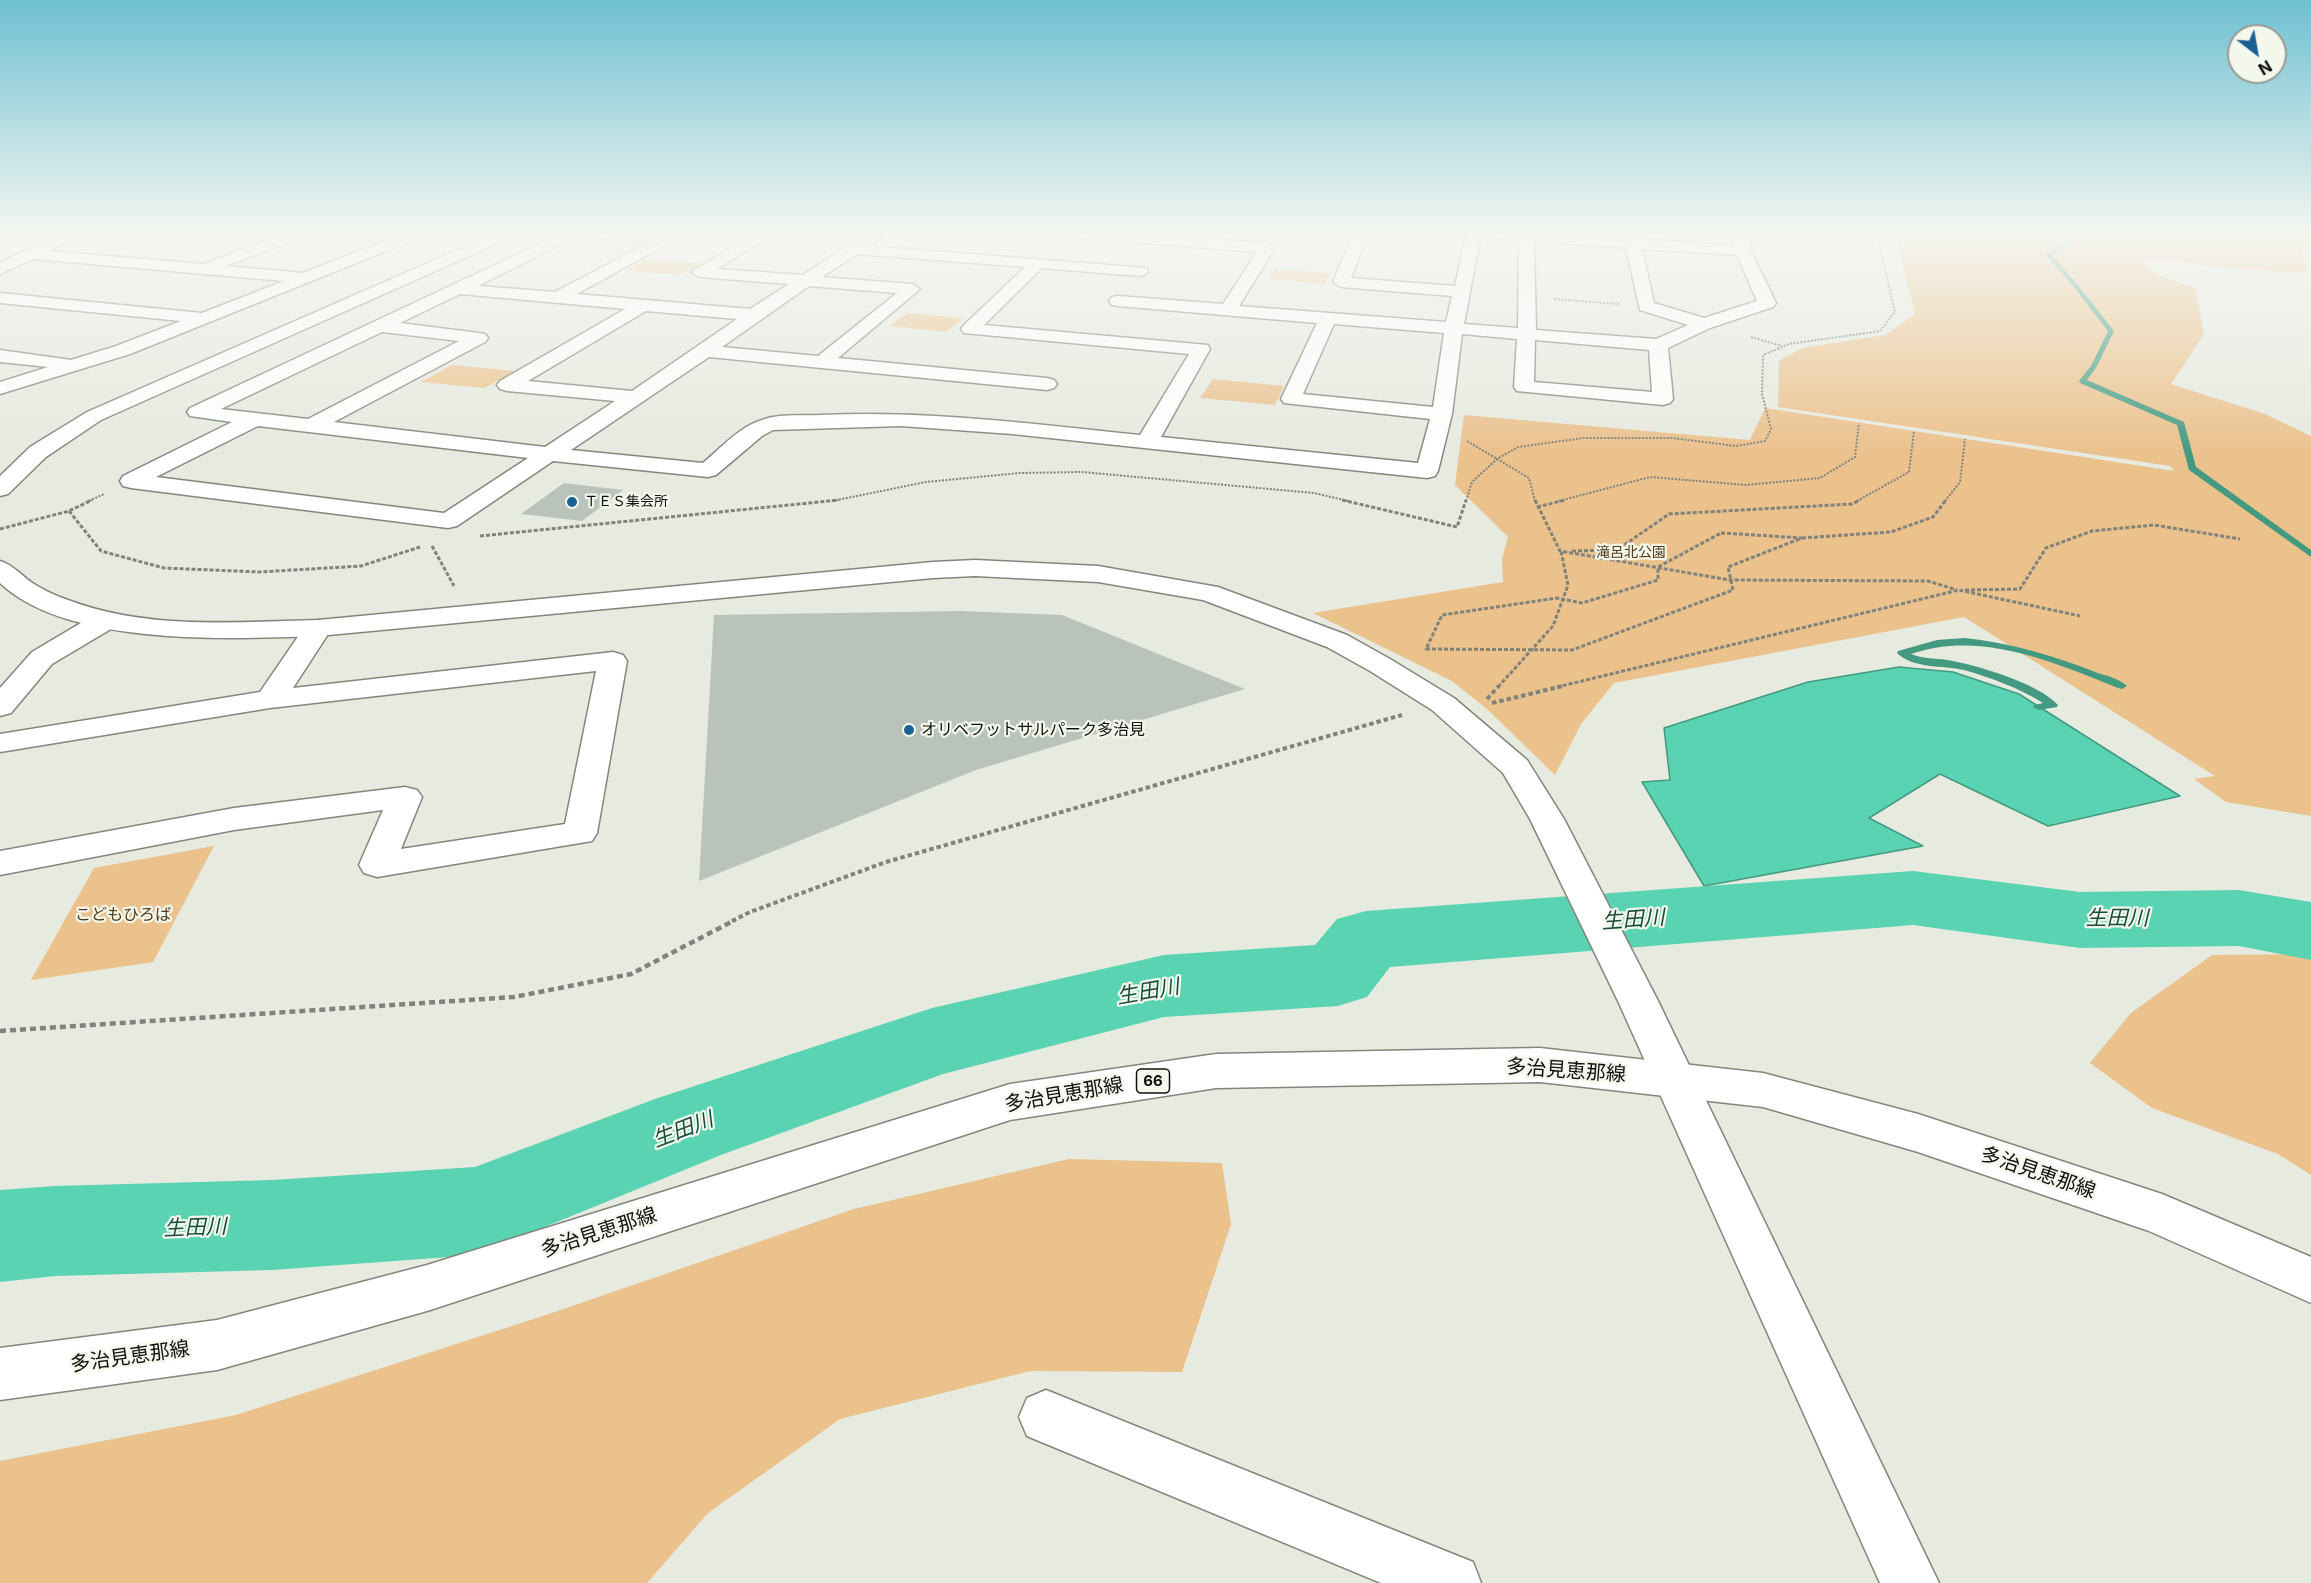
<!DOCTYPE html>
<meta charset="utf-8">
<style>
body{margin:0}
#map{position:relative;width:2311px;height:1583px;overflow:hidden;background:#e6eadf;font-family:Inter,sans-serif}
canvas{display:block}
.north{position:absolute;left:2227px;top:24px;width:60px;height:60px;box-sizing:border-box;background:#f3f7ec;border:2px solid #989b93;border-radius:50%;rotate:149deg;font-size:16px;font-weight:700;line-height:24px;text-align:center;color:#10110e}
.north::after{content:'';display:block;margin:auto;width:21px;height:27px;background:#1b6094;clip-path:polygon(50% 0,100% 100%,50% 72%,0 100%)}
</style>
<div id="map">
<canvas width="2311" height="1583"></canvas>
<div class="north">N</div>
</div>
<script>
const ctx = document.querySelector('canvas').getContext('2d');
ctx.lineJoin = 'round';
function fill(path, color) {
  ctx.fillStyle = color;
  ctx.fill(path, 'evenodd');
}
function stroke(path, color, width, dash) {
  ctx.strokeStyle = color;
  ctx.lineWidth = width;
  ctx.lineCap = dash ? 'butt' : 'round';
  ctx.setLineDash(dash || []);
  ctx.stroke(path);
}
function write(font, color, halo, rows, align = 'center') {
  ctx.font = font + ' Inter,"Noto Sans JP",sans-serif';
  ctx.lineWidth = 4.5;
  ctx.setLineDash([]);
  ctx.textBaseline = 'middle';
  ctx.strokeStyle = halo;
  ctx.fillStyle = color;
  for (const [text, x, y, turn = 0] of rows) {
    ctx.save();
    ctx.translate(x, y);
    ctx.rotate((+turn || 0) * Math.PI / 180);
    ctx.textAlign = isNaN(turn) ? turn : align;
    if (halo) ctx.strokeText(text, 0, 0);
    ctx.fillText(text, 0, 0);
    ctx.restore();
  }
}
fill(new Path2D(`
 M1895,234h416v10l-9,4 5,25 -93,-6 -42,-7h-33l16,14 40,14 9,46 -33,50 94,30 46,22v380l-85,-14 -32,-23 21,-3 -251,-159 -350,66 -33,41 -26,51 -67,-65 -36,-29 -139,-68 190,-31 -1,-23 6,-22 -53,-52 9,-70 286,25 15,-32 409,63 -4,-5 -392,-59 1,-46 23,-13 83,-13 30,-21z
 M649,259l54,4 -23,12 -55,-4z
 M1276,269l55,4 -6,11 -57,-5z
 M907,313l56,5 -17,14 -56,-6z
 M452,365l63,6 -30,17 -64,-6z
 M1213,379l71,7 -9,19 -75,-7z
 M214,846l-61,116 -122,18 63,-112z
 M2311,954v221l-33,-21 -126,-46 -62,-45 41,-50 81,-58z
 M1069,1159l153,4 9,61 -49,148 -152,-1 -190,48 -132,94 -61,70h-647v-122l236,-46 310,-100 308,-106z`), '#ebc18c');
const water = new Path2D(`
 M1899,667l54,5 66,22 161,102 -132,30 -108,-52 -71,44 54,28 -219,40 -62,-104 28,-2 -6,-52 144,-46z`);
fill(water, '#5ad3b2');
stroke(water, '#449981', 1.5);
fill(new Path2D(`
 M2069,241l2,3 -20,11 22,24 41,52 -17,35 -10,14 97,42 12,45 115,83v7l-122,-87 -12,-45 -97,-42 -1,-2 12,-15 17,-35 -39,-50 -24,-26z
 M1965,638c47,5 89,18 133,35 9,3 22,6 29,13l-5,3 -4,-1c-65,-26 -137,-58 -207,-34 12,5 23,4 36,6 30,5 91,23 111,45l-1,2 -18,3 -6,-3 2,-2 8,-2c-24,-15 -51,-25 -79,-33 -21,-5 -51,-1 -67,-17l1,-2 39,-11z`), '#449981');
fill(new Path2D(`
 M1913,871l167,21 159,-2 72,12v58l-72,-14 -159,2 -167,-23 -523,42 -23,30 -29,9 -174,11 -221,57 -222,81 -245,100 -204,15 -217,6 -55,6v-92l55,-4 217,-6 203,-13 180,-68 277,-91 232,-53 151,-10 22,-26 29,-8z`), '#5ad3b2');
fill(new Path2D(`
 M564,483l59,7 -41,31 -61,-7z
 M959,611l103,4 183,74 -269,81 -277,111 15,-266z`), '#bac3bb');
const minor = new Path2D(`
 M59,234h23l-33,17 155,13 78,-30h22l-2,3 -76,29 77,7 99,-39h21l-2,3 -291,117 -130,40v-12l48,-15 -48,-5v-12l71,10 45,-14 65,-25 -181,-18v-10l202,20 82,-32 -251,-22 -33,15v-11z
 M561,234h20l-103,52 77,6 95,-50 -55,-4 -7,-4h77l8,2 3,3 -99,55 173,15 39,-25 -90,-7 -8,-5 64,-38h18l-56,35 86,6 63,-41h18l-14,12 276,22 2,3 -2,3 -6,2 -98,-8 -58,57 224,20 2,4 -49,88 257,26 12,-44 -146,-16 -3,-4 36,-76 -199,-17 -6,-1 -3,-4 3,-4 6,-1 105,8 34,-52 -182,-14 -7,-4h73l126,9 8,5 -36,58 207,16 6,-26 -111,-9 -8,-5 20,-48h15l-17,44 104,8 11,-52h15l-17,90 54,4 1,-88 -26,-2 -7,-4h78l60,4v-4h15l1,5 94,7 -2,-12h15l4,17 25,52 -3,4 -63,21 -42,20 5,51 -3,4 -7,2 -146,-14 -3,-4 3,-48 -55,-5 -10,80 -14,57 -3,5 -8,2 -415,-44 -111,-8 -128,4 -11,6 -46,39 -8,2 -155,-16 -96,65 -9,2 -317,-40 -8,-2 -3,-5 3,-5 109,-54 -42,-6 -3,-4 3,-4zM1534,241l92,7 14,62 48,15 -32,14 -120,-9zM1642,249l95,6 20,46 -53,17 -50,-15zM857,254l168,13 -61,58 -3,4 3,4 225,21 -49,81c-106,-11 -212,-25 -319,-20 -19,1 -42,-2 -59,5 -23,7 -41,28 -59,43l-132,-13 138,-93 338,33 7,-2 3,-4 -3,-4 -7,-2 -209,-20 82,-69 -8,-5 -90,-7zM809,286l88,7 -79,63 -96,-9zM460,294l165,15 -125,72 -3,4 3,4 7,2 108,10 -70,46 -211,-25 151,-80 3,-4 -3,-4 -6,-1 -79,-10zM646,311l91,8 -105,72 -104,-10zM1334,324l110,9 -11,74 -130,-13zM382,332l77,9 -151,78 -87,-10zM1535,340l114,10 3,42 -118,-10zM258,426l270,32 -84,55 -288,-36z
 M106,612l10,2 4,6 -4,6 -64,38 -41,49 -11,3v-28l32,-36 64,-38z
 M318,620l10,2 4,6 -39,60 320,-36 10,3 4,6 -30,172 -5,8 -215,36 -13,-4 -5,-8 24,-55 -149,20 -234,45v-24l234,-43 171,-21 12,3 5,7 -21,52 164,-25 31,-153 -326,37 -270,44v-18l260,-42 48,-70z
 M1046,1390l427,172 8,21h-100l-354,-147 -8,-19 8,-19z`);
const tertiary = new Path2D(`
 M494,234h20l-2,3 -411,183 -55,37 -38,37 -8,2v-20l30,-29 57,-35z
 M975,560l123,6 120,21 129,48 43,24 64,39 73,62 37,59 94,182 281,582h-59l-262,-582 -88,-182 -27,-46 -71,-63 -62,-39 -43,-24 -124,-47 -105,-18 -123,-6 -42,2 -615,58c-89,3 -250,11 -318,-53v-22c14,4 21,15 34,23 11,7 25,13 37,17 78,29 166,21 247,19l615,-58z`);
const primary = new Path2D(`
 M1540,1048l223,25 155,41 244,80 149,63v46l-162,-72 -231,-79 -155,-45 -223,-25 -324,6 -206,32 -583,191 -210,59 -217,30v-52l217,-28 210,-55 583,-181 206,-30z`);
stroke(minor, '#82867c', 3);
stroke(tertiary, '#82867c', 3);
stroke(primary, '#82867c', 3);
stroke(new Path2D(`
 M1554,299l65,5
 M1751,337l31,9
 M1467,441l62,37 6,23
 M89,501l15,-7
 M832,501l94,-19 94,-9 62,-1 232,21 34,8
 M1466,501l6,-19 25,-23 21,-12 65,-9h89l64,8 29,-5 6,-12 -9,-35 1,-39 26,-11 91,-13 15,-19 -18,-78
 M1559,501l91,-24 96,8 74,-7 35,-21 4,-34
 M1857,501l52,-29 5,-41
 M1945,501l15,-19 5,-43`), '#80837b', 2, [2, 1.5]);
stroke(new Path2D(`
 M1342,500l115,27 9,-27
 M1535,500l25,51 170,29 198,1 29,9
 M1537,507l28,-7
 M69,511l32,40 63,17 95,4 102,-6 59,-19
 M0,529l69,-18 23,-11
 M1721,533l81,5 -74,29 5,23 -161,60 -146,-1 16,-34 115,-17 25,5 76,-23v-13z
 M480,536l359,-36
 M1802,538l89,-6 42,-15 13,-17
 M432,546l22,40
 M1572,551l45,-1 52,-36 183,-10 8,-4
 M1965,590l55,-1 26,-41 46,-17 62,-6 86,14
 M1498,687l55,-61 15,-41 -7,-34
 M1557,687l402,-97 121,26`), '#80837b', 3, [4, 2]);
stroke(new Path2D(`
 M1487,699l12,-13
 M1492,703l71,-17
 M732,921l18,-9 136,-50 516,-147`), '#80837b', 4, [4.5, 3]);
stroke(new Path2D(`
 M0,1031l514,-34 117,-23 104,-54`), '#80837b', 4.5, [6, 4]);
fill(minor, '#fff');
fill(tertiary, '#fff');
fill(primary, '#fff');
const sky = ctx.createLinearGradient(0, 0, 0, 456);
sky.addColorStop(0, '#6fc0d2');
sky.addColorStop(0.51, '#f4f6f1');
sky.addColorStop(1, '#f4f6f100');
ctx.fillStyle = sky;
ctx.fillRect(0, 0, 2311, 456);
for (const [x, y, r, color] of [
 [572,502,6,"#1b6094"],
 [909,730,6,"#1b6094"]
]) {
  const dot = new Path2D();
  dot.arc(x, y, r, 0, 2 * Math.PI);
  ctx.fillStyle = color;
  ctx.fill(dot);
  stroke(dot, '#f3f7ec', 2);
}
write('14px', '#10110e', '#f3f7ec', [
 ["ＴＥＳ集会所",584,502]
], 'left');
write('14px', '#513917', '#f3f7ec', [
 ["滝呂北公園",1631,553]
]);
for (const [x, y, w] of [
 [1153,1081,33]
]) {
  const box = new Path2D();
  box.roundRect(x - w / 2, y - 12, w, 24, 4.5);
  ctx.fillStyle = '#f3f7ec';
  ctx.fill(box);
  stroke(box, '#10110e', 1.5);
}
write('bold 15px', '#10110e', null, [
 ["66",1153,1081]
]);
write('16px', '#10110e', '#f3f7ec', [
 ["オリベフットサルパーク多治見",921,730]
], 'left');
write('16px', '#513917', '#f3f7ec', [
 ["こどもひろば",123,915]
]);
write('20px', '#10110e', '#f3f7ec', [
 ["多治見恵那線",1566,1071,4],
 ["多治見恵那線",1064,1095,-10],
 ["多治見恵那線",2038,1173,19],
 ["多治見恵那線",599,1233,-18],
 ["多治見恵那線",130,1357,-8]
]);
write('italic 21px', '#164a3c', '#f3f7ec', [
 ["生田川",2117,919],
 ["生田川",1633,920,-4],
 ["生田川",1148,992,-10],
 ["生田川",683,1130,-21],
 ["生田川",195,1228,-2]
]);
</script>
